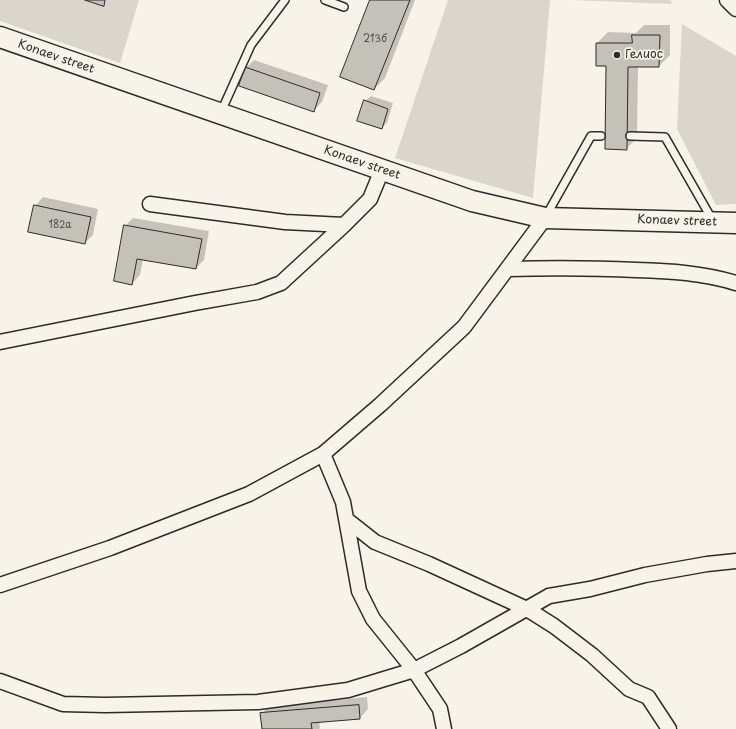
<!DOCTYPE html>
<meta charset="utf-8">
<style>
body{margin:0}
canvas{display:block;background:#f7f3e8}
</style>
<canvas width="736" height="729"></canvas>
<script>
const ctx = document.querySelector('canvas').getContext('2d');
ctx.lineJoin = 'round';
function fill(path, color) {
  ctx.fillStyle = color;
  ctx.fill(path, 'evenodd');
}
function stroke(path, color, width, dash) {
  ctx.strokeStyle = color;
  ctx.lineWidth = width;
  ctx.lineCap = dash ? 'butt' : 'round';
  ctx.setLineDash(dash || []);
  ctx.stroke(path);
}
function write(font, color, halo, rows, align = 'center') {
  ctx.font = font + ' "Playpen Sans",sans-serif';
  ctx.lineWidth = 3.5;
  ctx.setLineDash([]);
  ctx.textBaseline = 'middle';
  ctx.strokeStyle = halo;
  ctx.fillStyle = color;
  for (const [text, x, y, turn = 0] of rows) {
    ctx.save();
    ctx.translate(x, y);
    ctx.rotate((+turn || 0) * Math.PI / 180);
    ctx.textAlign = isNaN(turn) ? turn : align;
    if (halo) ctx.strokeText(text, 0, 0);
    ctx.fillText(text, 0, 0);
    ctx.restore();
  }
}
fill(new Path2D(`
 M0,0h139l-19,63 -120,-42z
 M448,0h102l-17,198 -138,-40z
 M571,0h99l3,4z
 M682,24l54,32v148l-20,1 -39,-76z`), '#dad6cc');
fill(new Path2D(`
 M372,0h43l-30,78 -11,11z
 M644,25h26v30l-11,11h-21l-1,72 -11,11 -19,-84 -10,-22 11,-11 28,1z
 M254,60l74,25 -6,17 -8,8 -68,-42z
 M371,96l22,7 -6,20 -6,5 -16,-27z
 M43,197l55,12 -5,26 -8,8 -50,-37z
 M133,218l76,13 -5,29 -8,8 -53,-9 -3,16 -8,9 -7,-58z
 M367,697l1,12 -8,9 -41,3 1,7 -1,1h-56l-2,-15 9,-8z`), '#0003');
const building = new Path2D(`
 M85,0h20l-1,6z
 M370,0h40l-36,90 -34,-13z
 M632,35h28l-1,32h-31l-1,83 -22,-1 1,-83h-10v-23h36z
 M245,67l75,26 -6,19 -75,-26z
 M364,100l24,9 -6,20 -25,-8z
 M34,205l57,12 -6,27 -57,-12z
 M124,225l78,14 -6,30 -59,-10 -5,26 -18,-4z
 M359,705l1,14 -49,4 1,6h-50l-2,-16z`);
fill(building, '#c4c1b9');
stroke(building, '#2b2b2b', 1);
const service = new Path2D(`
 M325,0l19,7
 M221,112l30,-67 34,-45
 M630,136l35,1 48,84
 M546,216l45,-80h10`);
const minor = new Path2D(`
 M727,0l9,9
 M150,204l135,18 59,3
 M507,269c43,-1 86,-1 129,1 34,1 67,3 100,13
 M0,342l195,-39 62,-11 24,-9 63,-58 26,-26 12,-29
 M323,454l20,48 16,89 14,28 41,51 26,39 4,20
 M347,520l28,22 54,22 98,45 27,17 38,29 37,34 19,8 21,32
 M0,585l110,-37 139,-54 74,-40 57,-49 84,-78 81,-109
 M0,681l63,23 42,1 153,-3 90,-12 66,-20 47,-24 88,-50 41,-7 55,-14 62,-11 29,-3`);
const secondary = new Path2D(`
 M0,37l472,164 73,17 191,5`);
stroke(service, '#2b2b2b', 10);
stroke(minor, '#2b2b2b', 17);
stroke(secondary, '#2b2b2b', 23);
stroke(service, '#f7f3e8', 7);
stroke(minor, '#f7f3e8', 14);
stroke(secondary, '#f7f3e8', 20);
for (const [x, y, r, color] of [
 [617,55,4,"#2b2b2b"]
]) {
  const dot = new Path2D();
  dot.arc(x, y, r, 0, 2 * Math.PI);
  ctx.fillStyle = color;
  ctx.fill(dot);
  stroke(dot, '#f7f3e8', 1.5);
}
write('10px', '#51504e', null, [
 ["213б",375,39],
 ["182а",60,225]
]);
write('12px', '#2b2b2b', '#f7f3e8', [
 ["Гелиос",625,55]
], 'left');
write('12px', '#2b2b2b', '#f7f3e8', [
 ["Konaev street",56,57,19],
 ["Konaev street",362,163,19],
 ["Konaev street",677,221,2]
]);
</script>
